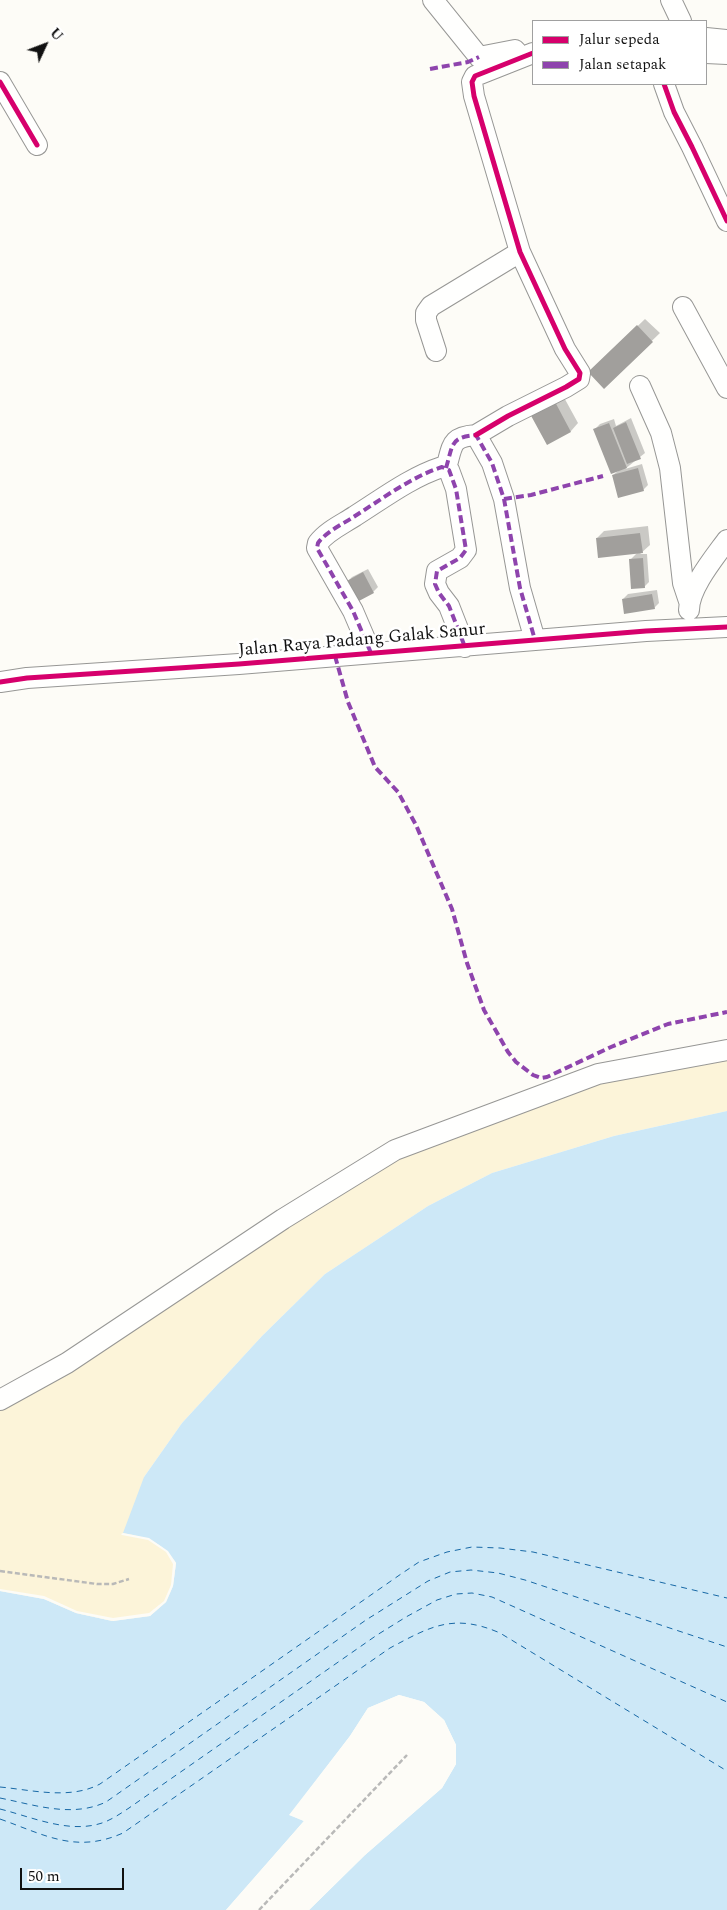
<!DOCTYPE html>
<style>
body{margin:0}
#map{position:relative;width:727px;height:1910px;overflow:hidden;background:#fdfcf7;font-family:Spectral,serif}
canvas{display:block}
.legend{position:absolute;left:532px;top:20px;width:175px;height:65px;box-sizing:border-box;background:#fff;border:1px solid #a0a0a0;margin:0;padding:6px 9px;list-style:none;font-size:15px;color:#111}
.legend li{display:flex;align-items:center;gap:10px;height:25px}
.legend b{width:25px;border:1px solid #a0a0a0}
.north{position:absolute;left:20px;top:20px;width:50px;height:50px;-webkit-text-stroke:4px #fff;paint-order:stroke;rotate:47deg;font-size:14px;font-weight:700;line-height:20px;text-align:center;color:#111}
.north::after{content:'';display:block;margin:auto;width:18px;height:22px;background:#111;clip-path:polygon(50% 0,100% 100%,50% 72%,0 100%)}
.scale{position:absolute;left:20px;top:1868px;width:104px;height:22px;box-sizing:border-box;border:2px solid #111;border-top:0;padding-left:6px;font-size:15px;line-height:18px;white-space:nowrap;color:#111;-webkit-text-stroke:4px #fff;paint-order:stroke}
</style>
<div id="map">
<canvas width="727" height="1910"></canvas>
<ul class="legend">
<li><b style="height:6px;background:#d6006c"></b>Jalur sepeda</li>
<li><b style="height:6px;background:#8e44ad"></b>Jalan setapak</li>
</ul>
<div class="north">U</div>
<div class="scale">50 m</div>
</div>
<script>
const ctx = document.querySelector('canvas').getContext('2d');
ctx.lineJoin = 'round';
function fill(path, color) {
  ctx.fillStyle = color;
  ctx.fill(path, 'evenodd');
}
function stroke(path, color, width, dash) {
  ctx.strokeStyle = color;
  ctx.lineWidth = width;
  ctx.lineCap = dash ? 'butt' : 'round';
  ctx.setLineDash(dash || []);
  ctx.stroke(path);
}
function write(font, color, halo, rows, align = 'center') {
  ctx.font = font + ' Spectral,serif';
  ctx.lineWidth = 5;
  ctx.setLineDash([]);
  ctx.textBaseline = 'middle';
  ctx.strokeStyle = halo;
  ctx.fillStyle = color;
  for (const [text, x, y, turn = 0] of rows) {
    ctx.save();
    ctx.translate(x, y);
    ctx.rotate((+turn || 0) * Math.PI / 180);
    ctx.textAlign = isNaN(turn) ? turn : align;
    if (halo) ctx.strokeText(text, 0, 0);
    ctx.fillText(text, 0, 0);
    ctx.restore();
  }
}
fill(new Path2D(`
 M727,1050v61l-113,25 -122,37 -64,33 -103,68 -63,62 -80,87 -38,54 5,61 19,13 8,12 -3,23 -7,16 -16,14 -37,5 -37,-8 -32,-14 -44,-8v-191l395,-250 203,-76z`), '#fcf4d9');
fill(new Path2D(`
 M727,1111v799h-418l56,-55 77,-67 14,-24v-19l-12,-25 -20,-18 -25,-7 -31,13 -18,28 -60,79 14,6 -78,89h-226v-319l44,8 32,14 36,8 38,-5 16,-14 7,-16 3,-23c-15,-22 -28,-25 -53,-30l21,-56 38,-54 80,-87 63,-62 103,-68 64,-33 122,-37z`), '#cde8f7');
fill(new Path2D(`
 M123,1533l26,5 19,13 8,12 -3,23 -7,16 -16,14 -37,5 -37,-8 -32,-14 -44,-8v-2l44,7 33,15 36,7 36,-5 15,-12 7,-16 2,-21 -7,-12 -18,-12 -26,-5 -1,-1z
 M399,1695l25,7 20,18 12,25v19l-14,24 -77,67 -56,55h-3l57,-57 77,-67 14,-23 -1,-17 -11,-24 -19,-18 -23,-6 -31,12 -17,27 -59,77 12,5 1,3 -77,88h-3l78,-89 -15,-6 61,-79 18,-28z`), '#fdfcf7');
fill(new Path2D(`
 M645,319l15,14 -56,54 -14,-15z
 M561,392l17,31 -7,8 -23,12 -18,-31z
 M631,418l14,35 -20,16 17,-5 6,21 -5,5 -30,-15 5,-4 -23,-42 5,-5 14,-5 2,7z
 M648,526l2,19 -10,9h7l2,28 -5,5 -14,-27 7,-7 -40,-15 7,-7z
 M368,569l10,18 -5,5 -26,-10 5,-5z
 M657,590l2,13 -5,5 -31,-9 5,-5z`), '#0003');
stroke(new Path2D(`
 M0,1787c32,3 70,13 100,-3l301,-210 18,-12 28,-10 25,-5 28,1 33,4 194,46
 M0,1798c35,7 72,20 106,4l260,-182 62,-39 22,-9 21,-2 27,3 27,7 202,67
 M0,1809c32,8 69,25 102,14 9,-3 18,-9 27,-15l248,-173 29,-18 31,-17 19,-6 16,-1 20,4 235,105
 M0,1819c45,16 76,35 123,14l267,-185c41,-22 64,-35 110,-15l227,138`), '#1768a6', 1, [6, 5]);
fill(new Path2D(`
 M637,325l16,17 -49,47 -16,-17z
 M553,398l18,34 -24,13 -18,-33z
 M626,422l15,37 -14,5 -14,-36z
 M609,423l18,45 -16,6 -18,-45z
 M638,468l6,23 -26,7 -6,-23z
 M640,533l3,20 -45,5 -2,-20z
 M643,558l2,30 -14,1 -2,-30z
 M363,572l11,21 -17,9 -12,-20z
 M652,594l3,15 -31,5 -2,-15z`), '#a19f9c');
const minor = new Path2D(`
 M433,0l46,57 36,-7
 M671,0l10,21
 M706,38l21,2
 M706,53l21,1
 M0,82l37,63
 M664,84l10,28 18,35 35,74
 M683,307l44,81
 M436,351l-10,-31v-7l5,-7 89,-54
 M640,386l21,47 9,35 13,115 6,18
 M476,435l32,-19 58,-29 13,-8 1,-6 -15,-24 -45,-97 -46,-156 -2,-14 3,-6 58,-23
 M446,468c7,-23 4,-31 30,-33l16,28 12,36 16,89 15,52
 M689,610c0,-22 25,-52 38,-70
 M371,653l-18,-42 -36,-63 1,-5c9,-12 25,-19 37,-27 27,-17 56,-39 87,-49l7,3 7,19 10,61 -6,8 -23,13 -2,13 4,9 10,13 16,41
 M0,682l27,-4 212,-14 407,-33 81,-4
 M0,1400l67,-37 216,-144 112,-69 203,-76 129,-24`);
stroke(minor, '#979795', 22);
stroke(new Path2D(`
 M0,1571l97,13h16l16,-5
 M259,1910l148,-155`), '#b9b9b8', 2.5, [5, 2.5]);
stroke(minor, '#fffffe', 20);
stroke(new Path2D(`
 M430,69l38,-7 11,-5
 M446,468c7,-23 4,-31 30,-33l16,28 12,36 16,89 15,52
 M504,499l27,-4 72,-19
 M371,653l-18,-42 -36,-63 1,-5c9,-12 25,-19 37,-27 27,-17 56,-39 87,-49l7,3 7,19 10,61 -6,8 -23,13 -2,13 4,9 10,13 16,41
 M335,656l13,46 27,65 23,25 18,33 36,84 15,54 17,47 24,42 8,10 17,13 8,3 6,-1 64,-30 57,-23 59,-12`), '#8e44ad', 4, [8, 4]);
stroke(new Path2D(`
 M0,82l37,63
 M664,84l10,28 18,35 35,74
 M476,435l32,-19 58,-29 13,-8 1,-6 -15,-24 -45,-97 -46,-156 -2,-14 3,-6 58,-23
 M0,682l27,-4 212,-14 407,-33 81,-4`), '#d6006c', 5);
write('18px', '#111', '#fff', [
 ["Jalan Raya Padang Galak Sanur",362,641,-5]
]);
</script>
